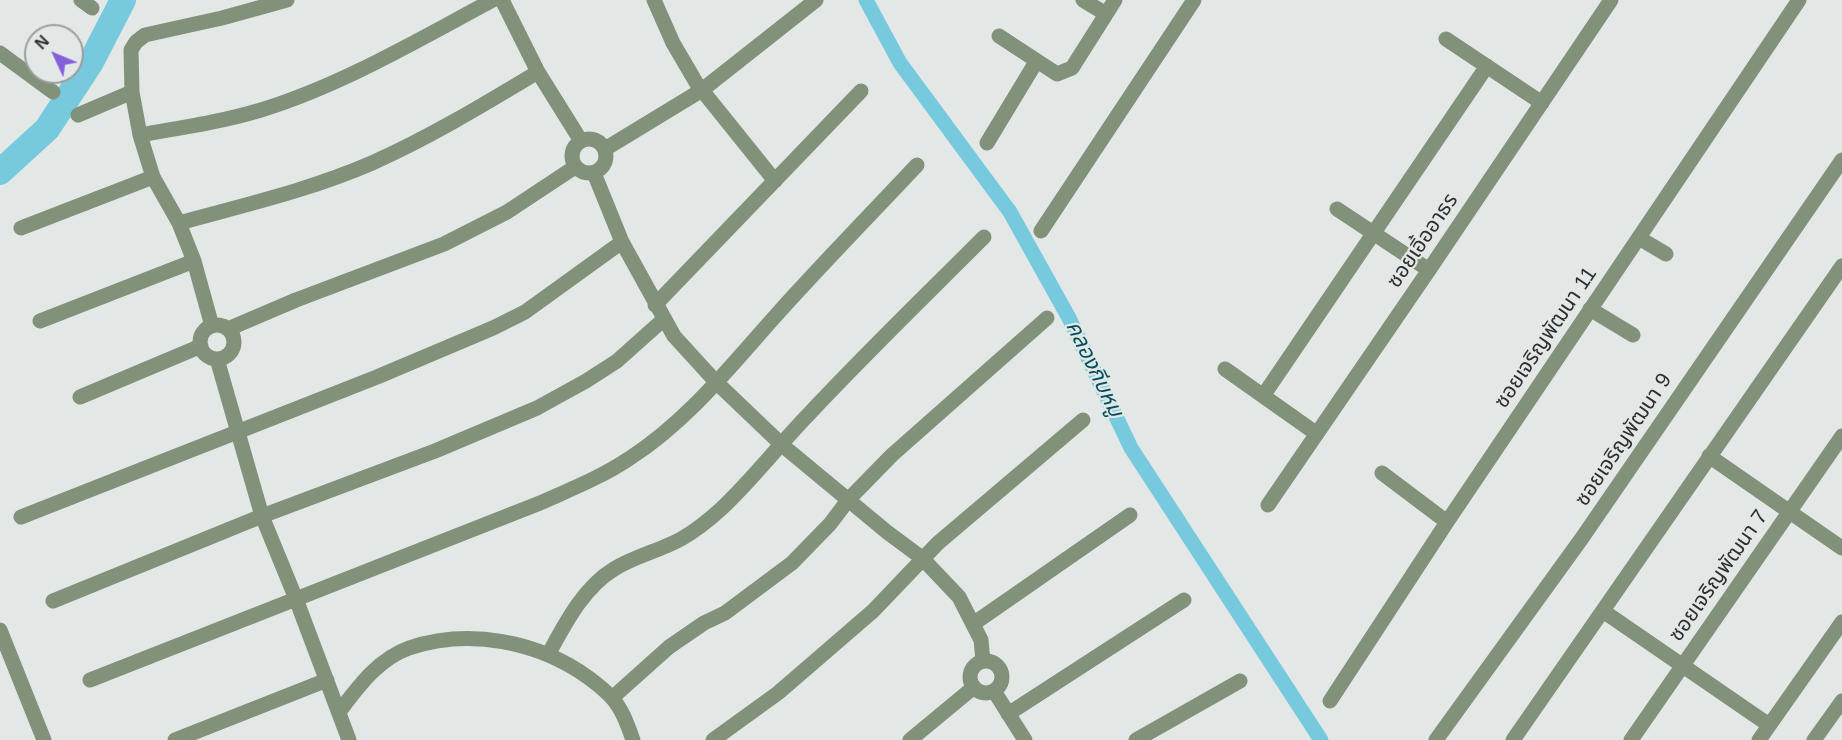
<!DOCTYPE html>
<meta charset="utf-8">
<style>
body{margin:0}
#map{position:relative;width:1842px;height:740px;overflow:hidden;background:#e3e8e6;font-family:Arial,sans-serif}
canvas{display:block}
.north{position:absolute;left:24px;top:24px;width:60px;height:60px;box-sizing:border-box;background:#e3e8e6;border:2px solid #9a9e9c;border-radius:50%;rotate:314deg;font-size:16px;font-weight:700;line-height:24px;text-align:center;color:#2d2f2e}
.north::after{content:'';display:block;margin:auto;width:21px;height:27px;background:#8660da;clip-path:polygon(50% 0,100% 100%,50% 72%,0 100%)}
</style>
<div id="map">
<canvas width="1842" height="740"></canvas>
<div class="north">N</div>
</div>
<script>
const ctx = document.querySelector('canvas').getContext('2d');
ctx.lineJoin = 'round';
function stroke(path, color, width, dash) {
  ctx.strokeStyle = color;
  ctx.lineWidth = width;
  ctx.lineCap = dash ? 'butt' : 'round';
  ctx.setLineDash(dash || []);
  ctx.stroke(path);
}
function write(font, color, halo, rows, align = 'center') {
  ctx.font = font + ' Arial,"Noto Sans Thai",sans-serif';
  ctx.lineWidth = 4.5;
  ctx.setLineDash([]);
  ctx.textBaseline = 'middle';
  ctx.strokeStyle = halo;
  ctx.fillStyle = color;
  for (const [text, x, y, turn = 0] of rows) {
    ctx.save();
    ctx.translate(x, y);
    ctx.rotate((+turn || 0) * Math.PI / 180);
    ctx.textAlign = isNaN(turn) ? turn : align;
    if (halo) ctx.strokeText(text, 0, 0);
    ctx.fillText(text, 0, 0);
    ctx.restore();
  }
}
stroke(new Path2D(`
 M866,0l34,63 110,149 59,106 62,130 190,292`), '#77cade', 15);
stroke(new Path2D(`
 M0,172l47,-43 44,-67 32,-62`), '#77cade', 26);
stroke(new Path2D(`
 M81,0l11,8
 M502,0l36,72 43,69
 M654,0l19,43 24,41 78,97
 M1083,0l23,14
 M999,36l58,38 15,-6 43,-68
 M1446,39l96,64
 M0,53l53,39
 M78,115l54,-23
 M140,135c40,-7 81,-13 121,-25 81,-25 157,-70 232,-110
 M572 156a17 17 0 1 1 34 0a17 17 0 1 1-34 0Z
 M987,143l49,-81
 M605,149l97,-59 114,-90
 M594,173l28,69 52,94 42,46 66,63 105,87 35,26 37,39 22,43 2,21
 M1337,209l92,61
 M179,223c65,-18 131,-33 193,-60 58,-26 111,-58 166,-91
 M21,228l132,-51
 M1041,231l153,-231
 M1639,238l27,16
 M655,305l206,-214
 M1590,309l43,26
 M40,321l154,-60
 M200 342a17 17 0 1 1 34 0a17 17 0 1 1-34 0Z
 M212,326l-18,-65 -15,-38 -26,-46 -13,-42 -8,-43 -1,-42 5,-8 9,-7 77,-17 65,-18
 M228,329l68,-29 148,-56 63,-32 68,-45
 M217,359l45,157 34,83 53,141
 M1225,369l92,65
 M1263,396l224,-330
 M80,397l121,-51
 M1709,456l133,92
 M1382,473l65,49
 M1268,505l161,-235 182,-270
 M21,517l356,-140 116,-49 32,-16 97,-70
 M53,601l209,-85 173,-65 102,-43 49,-27 31,-20 47,-42
 M1603,611l166,114
 M973,624l157,-109
 M0,630l44,110
 M548,655c17,-31 35,-67 66,-86 21,-13 45,-18 67,-30 14,-8 28,-19 40,-30 31,-29 57,-63 87,-94 57,-61 117,-119 176,-178
 M970 677a16 16 0 1 1 32 0a16 16 0 1 1-32 0Z
 M90,680l450,-177c31,-14 62,-26 90,-45 59,-38 103,-95 149,-146 45,-50 92,-98 138,-147
 M994,691l31,49
 M612,698l57,-51 35,-24 21,-10 67,-50 38,-39 19,-25 43,-44 155,-137
 M1330,701l117,-179 352,-522
 M339,712c19,-25 39,-53 70,-64 60,-20 129,-7 180,30 8,6 17,13 24,21 10,12 15,27 20,41
 M1008,714l176,-114
 M175,740l152,-60
 M713,740l65,-47 95,-82 65,-68 145,-123
 M910,740l64,-53
 M1136,740l104,-59
 M1436,740l146,-202 260,-378
 M1513,740l329,-474
 M1631,740l211,-304
 M1759,740l83,-118
 M1814,740l28,-39`), '#81917a', 15);
write('21px', '#2d2f2e', '#e3e8e6', [
 ["ซอยเอิ้ออาธร",1423,241,-56],
 ["ซอยเจริญพัฒนา 11",1546,338,-56],
 ["ซอยเจริญพัฒนา 9",1624,440,-56],
 ["ซอยเจริญพัฒนา 7",1719,576,-55]
]);
write('italic 22px', '#004f5d', '#e3e8e6', [
 ["คลองกีบหมู",1094,369,64]
]);
</script>
